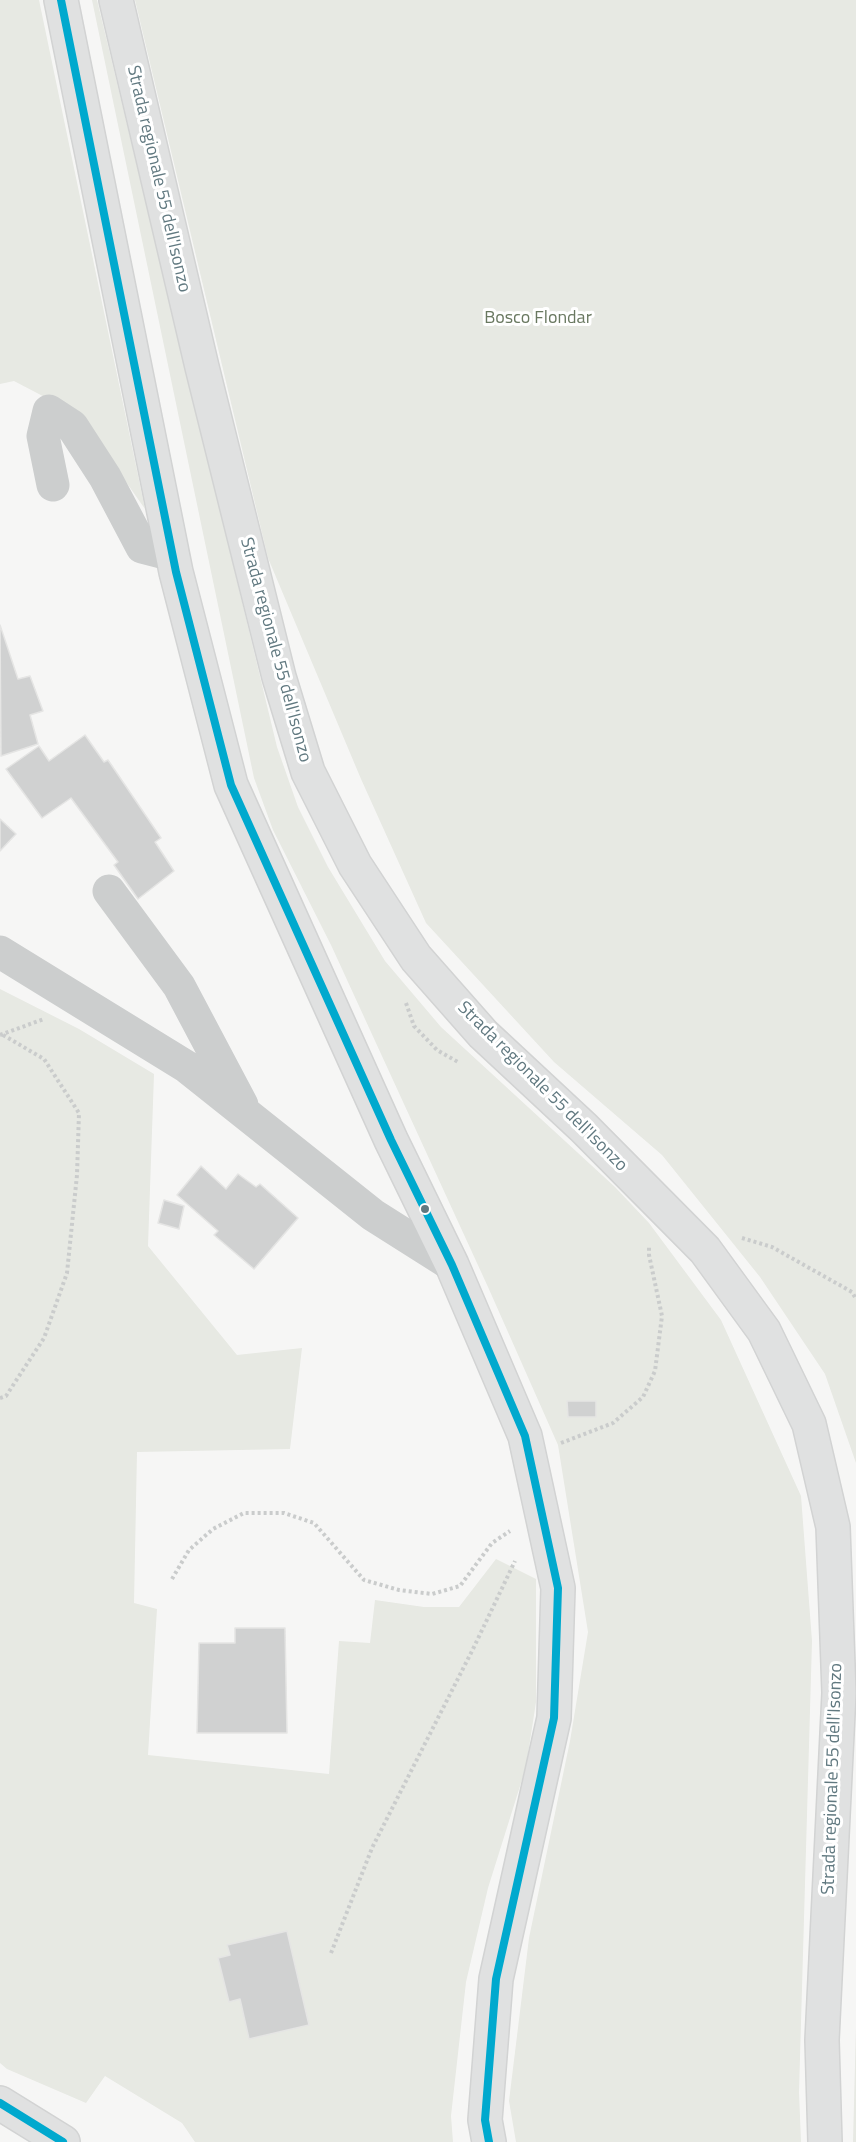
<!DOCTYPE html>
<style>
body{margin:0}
canvas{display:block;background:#f6f6f5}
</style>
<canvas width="856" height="2142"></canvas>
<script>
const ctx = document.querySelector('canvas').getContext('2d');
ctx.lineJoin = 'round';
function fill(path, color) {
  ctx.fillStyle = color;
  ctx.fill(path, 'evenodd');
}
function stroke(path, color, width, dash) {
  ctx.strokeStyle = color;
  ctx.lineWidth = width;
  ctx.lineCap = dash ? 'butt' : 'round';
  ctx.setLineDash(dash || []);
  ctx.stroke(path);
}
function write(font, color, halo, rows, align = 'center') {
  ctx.font = font + ' "Titillium Web",sans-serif';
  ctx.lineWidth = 6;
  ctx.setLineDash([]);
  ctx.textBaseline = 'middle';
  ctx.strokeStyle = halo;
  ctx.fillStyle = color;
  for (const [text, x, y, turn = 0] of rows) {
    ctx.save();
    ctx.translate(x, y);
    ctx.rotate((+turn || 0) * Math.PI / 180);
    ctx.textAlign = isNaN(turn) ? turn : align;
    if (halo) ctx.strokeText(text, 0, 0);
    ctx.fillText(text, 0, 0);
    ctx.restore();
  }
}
fill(new Path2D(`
 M0,0h39l106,509 -66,-94 -65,-34 -14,3z
 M92,0h5l180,747 21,60 30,60 57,94 56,66 174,160 34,36 72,97 80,176 11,145 -13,451 2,50h-285l-7,-41 20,-163 41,-197 18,-109 -30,-187 -70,-158 -157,-342 -58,-115 -19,-52z
 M135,0h721v1463l-31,-89 -65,-97 -98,-122 -108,-93 -128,-139 -65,-144 -93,-221z
 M0,989l79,40 75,45 -6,172 89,109 65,-7 -12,101 -153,3 -3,151 23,6 -9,146 181,19 10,-133 31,2 5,-43 49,7h35l37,-48 40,20v123l-10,65 -38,121 -22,94 -15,134 2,26h-258l-13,-19 -77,-47 -19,27 -79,-34 -7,-6z
 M856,2026v116h-3z`), '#e7e9e3');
const building = new Path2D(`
 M0,625l18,54 12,-3 13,35 -13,4 8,29 -37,12z
 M85,735l19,27 4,-2 53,78 -6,4 19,29 -36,28 -24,-34 4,-3 -47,-64 -29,20 -36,-49 33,-23 10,15z
 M0,819l16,15 -16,17z
 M201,1166l25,23 12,-15 18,13 4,-3 38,34 -44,51 -40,-34 4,-4 -41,-36z
 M164,1200l20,6 -5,23 -21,-6z
 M567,1401h29v16h-28z
 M235,1628h50l2,105h-90l2,-90h36z
 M287,1931l22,94 -60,14 -9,-40 -11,3 -11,-44 12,-3 -3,-10z`);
fill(building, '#d0d1d1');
stroke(building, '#e5e5e4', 1.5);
const major = new Path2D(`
 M61,0l115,572 55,213 160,355 61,125 73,171 33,152 -4,130 -58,261 -11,141 4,22
 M116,0l86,367 77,310 29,95 47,93 61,93 67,76 101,94 121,122 59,81 45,93 24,103 6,166 -17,347 3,102
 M0,2103l63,39`);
stroke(major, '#d2d3d3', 36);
stroke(new Path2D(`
 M406,1003l8,23 23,24 21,12
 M0,1035l44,-16
 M742,1238l30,9 80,45 4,7
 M0,1398l6,-2 38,-58 23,-65 10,-98 2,-62 -35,-54 -41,-24
 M561,1443l52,-20 30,-26 12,-26 7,-55 -13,-61v-9
 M172,1579l17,-29 24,-21 31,-16h40l30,10 50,57 35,10 33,4 28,-8 32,-43 18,-12
 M331,1953l41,-105 101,-199 42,-88`), '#cacccc', 4, [3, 3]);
stroke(new Path2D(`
 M53,485l-10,-49 6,-25 23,15 33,51 37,70 31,8
 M109,891l70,95 63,119
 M0,952l187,115 186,148 79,50`), '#cccece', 33);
stroke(major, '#e0e1e1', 33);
stroke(new Path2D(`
 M61,0l115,572 55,213 160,355 61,125 73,171 33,152 -4,130 -58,261 -11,141 4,22
 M0,2103l63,39`), '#00a9ce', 8);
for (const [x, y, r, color] of [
 [425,1209,5,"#617980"]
]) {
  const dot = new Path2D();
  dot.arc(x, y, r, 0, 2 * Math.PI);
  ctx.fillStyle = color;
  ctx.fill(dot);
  stroke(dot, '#fff', 2);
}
write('18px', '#617980', '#fff', [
 ["Strada regionale 55 dell'Isonzo",158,179,77],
 ["Strada regionale 55 dell'Isonzo",275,650,75],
 ["Strada regionale 55 dell'Isonzo",542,1087,45],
 ["Strada regionale 55 dell'Isonzo",833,1779,-88]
]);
write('18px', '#697860', '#fff', [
 ["Bosco Flondar",538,319]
]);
</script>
